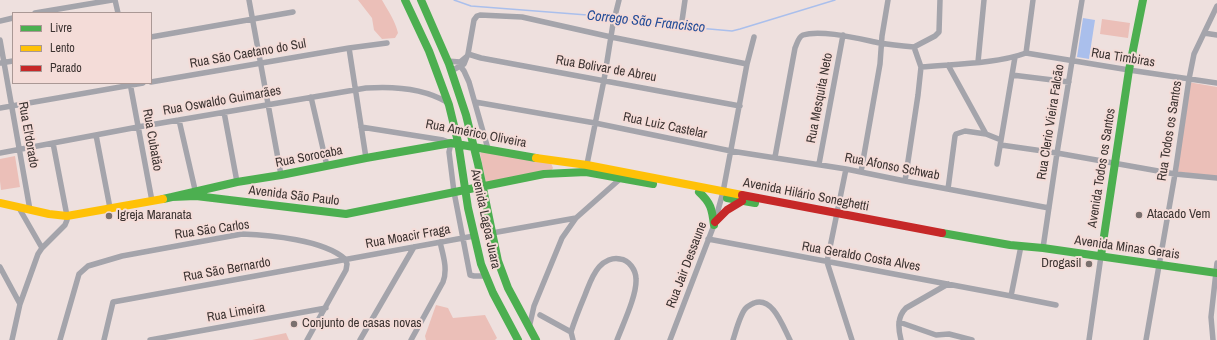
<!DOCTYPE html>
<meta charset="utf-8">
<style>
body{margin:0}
#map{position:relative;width:1217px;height:340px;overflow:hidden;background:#eee0de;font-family:"Archivo Narrow",sans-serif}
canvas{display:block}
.legend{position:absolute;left:12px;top:12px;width:140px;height:72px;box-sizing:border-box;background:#f4dcd8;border:1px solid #aa9895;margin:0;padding:5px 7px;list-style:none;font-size:12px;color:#3c3331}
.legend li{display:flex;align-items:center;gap:8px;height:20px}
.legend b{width:20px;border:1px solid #aa9895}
</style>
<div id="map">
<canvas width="1217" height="340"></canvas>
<ul class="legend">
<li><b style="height:5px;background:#4caf50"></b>Livre</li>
<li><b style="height:5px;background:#ffc107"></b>Lento</li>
<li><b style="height:5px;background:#c62828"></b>Parado</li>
</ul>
</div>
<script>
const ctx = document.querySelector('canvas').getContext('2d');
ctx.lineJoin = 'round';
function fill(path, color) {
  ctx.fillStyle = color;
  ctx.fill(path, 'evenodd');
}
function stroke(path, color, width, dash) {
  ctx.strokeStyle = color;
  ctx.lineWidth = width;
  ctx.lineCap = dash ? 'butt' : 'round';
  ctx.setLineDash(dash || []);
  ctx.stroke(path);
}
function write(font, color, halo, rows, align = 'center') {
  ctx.font = font + ' "Archivo Narrow",sans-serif';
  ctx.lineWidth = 4;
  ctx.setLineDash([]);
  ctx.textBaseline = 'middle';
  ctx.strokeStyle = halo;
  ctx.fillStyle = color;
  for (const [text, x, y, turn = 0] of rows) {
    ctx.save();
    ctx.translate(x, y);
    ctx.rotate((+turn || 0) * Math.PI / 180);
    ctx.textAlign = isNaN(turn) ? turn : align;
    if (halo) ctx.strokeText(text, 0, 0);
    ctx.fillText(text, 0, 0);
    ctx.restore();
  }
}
fill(new Path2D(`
 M358,0h24c6,11 13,20 16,33l-3,5 -13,1 -8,-9 -2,-12z
 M1102,19l28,4 -2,15 -28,-4z
 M1188,82l29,5v89l-39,-4z
 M482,152l69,11 2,5 -2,3 -65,12 -6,-30z
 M15,156l5,31 -19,3 -1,-9v-22z
 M436,305l12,3 5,10 32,-3 12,23 -2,2h-69l-1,-4z
 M286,333l3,7h-37z`), '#ebbfb8');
fill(new Path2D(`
 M1083,18l12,2 -6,39 -12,-2z`), '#aabfec');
stroke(new Path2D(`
 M454,0l17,6 142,11
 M617,18l36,6 79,7 8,-2 95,-29`), '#aabfec', 1.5);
stroke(new Path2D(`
 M115,0l3,13
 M249,0l32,175
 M35,13l77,-13
 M0,21l13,-3
 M682,21l3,-21
 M1204,33l13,2
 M151,37l142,-25
 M0,40l30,170
 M914,47l21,-11 4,-4 1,-32
 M349,48l17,110
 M1026,53l7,-53
 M468,54l13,4 259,48
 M447,61l13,1 6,-5
 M978,62l6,-62
 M0,63l13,-2
 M948,65l38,69 15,6
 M461,67l3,4 5,11 19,67
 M921,67c32,-3 75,-3 105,-14l103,17 88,13
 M451,71l13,-7 4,-10 6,-34 3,-4 3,-1 42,2 89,20 136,27
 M1012,75l57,7
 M151,82l198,-34 38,-5
 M130,83l22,118
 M311,97l16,69
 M475,102l120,21 136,28 115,18 59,12 144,27
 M0,108l143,-25
 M224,112l13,70
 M179,120l17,74
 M361,127l82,13 8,3 -2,9 5,40 16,83 4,1h11
 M96,135l14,73
 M1001,145l56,8 118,21 42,4
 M0,153l138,-26 228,-39c28,-2 57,0 81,14
 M775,157l20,-109c2,-4 3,-11 8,-13 18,-6 57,4 77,8 11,2 22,3 34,4l7,20 -3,28 -13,86
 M819,164l24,-129
 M997,164l18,-107
 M586,169l18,-89 9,-56 6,-24
 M846,169l-19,93 25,78
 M861,172l19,-108 2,-28 6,-36
 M948,189l7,-53 1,-2 9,-3 21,3
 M19,208l23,40
 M492,233l84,-15
 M708,239l303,57 45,9
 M1043,248l14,-95 25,-153
 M0,267l20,37
 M1011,296l10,-50
 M540,315l31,17 2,8
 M899,322l37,13 13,-1 23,6
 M529,328l5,-22 28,-68 14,-20 44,-39v-2
 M571,332c4,-13 9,-25 14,-37 4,-10 7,-20 14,-28 5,-6 14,-10 21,-8 9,1 16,11 16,20 1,16 -13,45 -19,61
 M12,340l8,-36 18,-50 4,-6 23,-23 2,-5v-4l-14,-73
 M60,340l19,-66 9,-8 34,-10 120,-22c28,1 82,6 103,25
 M104,340l9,-38 361,-66
 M150,340l176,-32
 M307,340l39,-70 1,-6 -2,-5
 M360,340l54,-93
 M411,340l32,-58c5,-13 0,-27 -3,-40
 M670,340l44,-115 9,-33 24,-128 7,-27
 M733,340c3,-9 7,-26 13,-32 2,-2 6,-4 8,-5 19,-7 29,24 36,37
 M901,340c-3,-12 -4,-23 5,-32l42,-24
 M1089,340l12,-84
 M1146,340l29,-166 14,-95 5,-25 23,-48
 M1213,340l-2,-23 6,-54`), '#a4a4ab', 5.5);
stroke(new Path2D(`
 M405,0l24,51 20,54 9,37 10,66 13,56 12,29 25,47
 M421,0l28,64 17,51 12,49 20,97 10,27 28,52
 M699,192c12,11 13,17 15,33
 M172,197l65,-15 44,-7 85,-17 85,-15 85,15
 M727,198l28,5
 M163,199l9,-2 24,-1 150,18 198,-40 42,-2 67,12
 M942,233l68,12 33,3 174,25
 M1101,256l28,-186 14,-70`), '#4caf50', 8);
stroke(new Path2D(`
 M536,158l51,7 155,30
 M0,203l49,11 18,2 96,-17`), '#ffc107', 8);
stroke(new Path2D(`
 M742,195l200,38
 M715,222l12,-12 15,-9`), '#c62828', 8);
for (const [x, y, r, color] of [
 [1139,215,4,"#7a706e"],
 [109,216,4,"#7a706e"],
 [1089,264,4,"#7a706e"],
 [294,324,4,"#7a706e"]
]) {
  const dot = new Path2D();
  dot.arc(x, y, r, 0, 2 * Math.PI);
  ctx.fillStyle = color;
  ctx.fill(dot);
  stroke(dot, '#f4dcd8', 1.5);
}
write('13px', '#3c3331', '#f4dcd8', [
 ["Rua São Caetano do Sul",248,54,-10],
 ["Rua Timbiras",1123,58,9],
 ["Rua Bolivar de Abreu",606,69,10],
 ["Rua Mesquita Neto",820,98,-79],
 ["Rua Oswaldo Guimarães",222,101,-10],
 ["Rua Clerio Vieira Falcão",1051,122,-81],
 ["Rua Luiz Castelar",665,126,12],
 ["Rua Todos os Santos",1170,131,-81],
 ["Rua Américo Oliveira",476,134,11],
 ["Rua El'dorado",28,135,80],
 ["Rua Cubatão",152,140,80],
 ["Rua Sorocaba",309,157,-11],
 ["Rua Afonso Schwab",892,167,11],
 ["Avenida Todos os Santos",1102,168,-81],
 ["Avenida Hilário Soneghetti",806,195,11],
 ["Avenida São Paulo",294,196,7],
 ["Avenida Lagoa Juara",485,219,78],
 ["Rua São Carlos",212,230,-8],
 ["Rua Moacir Fraga",408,237,-10],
 ["Avenida Minas Gerais",1127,248,8],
 ["Rua Geraldo Costa Alves",861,257,10],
 ["Rua Jair Dessaune",687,265,-69],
 ["Rua São Bernardo",227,270,-10],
 ["Rua Limeira",236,313,-10]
]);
write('13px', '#3c3331', '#f4dcd8', [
 ["Atacado Vem",1147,215],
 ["Igreja Maranata",117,216],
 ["Drogasil",1081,264,"right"],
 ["Conjunto de casas novas",302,324]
], 'left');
write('italic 14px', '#244d98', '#f4dcd8', [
 ["Corrego São Francisco",646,22,6]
]);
</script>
